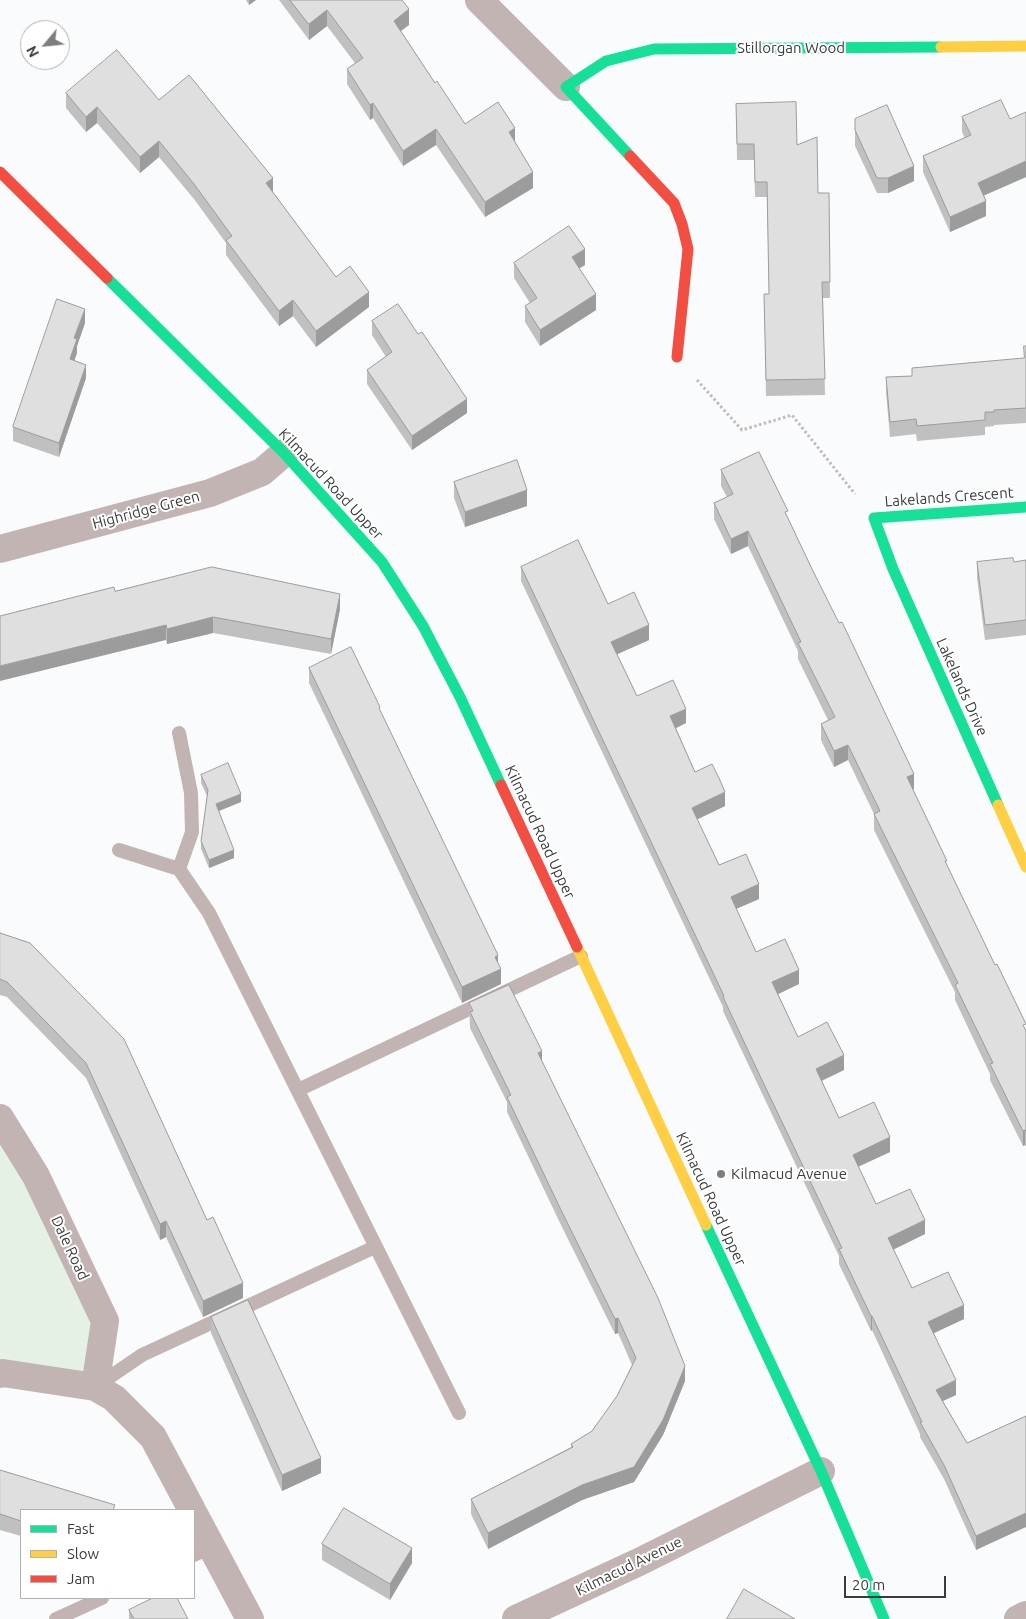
<!DOCTYPE html>
<style>
body{margin:0}
#map{position:relative;width:1026px;height:1619px;overflow:hidden;background:#f9fbfd;font-family:Ubuntu,sans-serif}
canvas{display:block}
.legend{position:absolute;left:20px;top:1509px;width:175px;height:90px;box-sizing:border-box;background:#fff;border:1px solid #b0b1b1;margin:0;padding:6px 9px;list-style:none;font-size:15px;color:#3a3b3c}
.legend li{display:flex;align-items:center;gap:10px;height:25px}
.legend b{width:25px;border:1px solid #b0b1b1}
.north{position:absolute;left:20px;top:20px;width:50px;height:50px;box-sizing:border-box;background:#fff;border:1px solid #b0b1b1;border-radius:50%;rotate:242deg;font-size:14px;font-weight:700;line-height:20px;text-align:center;color:#3a3b3c}
.north::after{content:'';display:block;margin:auto;width:18px;height:22px;background:#7d7e80;clip-path:polygon(50% 0,100% 100%,50% 72%,0 100%)}
.scale{position:absolute;left:844px;top:1576px;width:102px;height:22px;box-sizing:border-box;border:2px solid #3a3b3c;border-top:0;padding-left:6px;font-size:15px;line-height:18px;white-space:nowrap;color:#3a3b3c;-webkit-text-stroke:4px #fff;paint-order:stroke}
</style>
<div id="map">
<canvas width="1026" height="1619"></canvas>
<ul class="legend">
<li><b style="height:6px;background:#16e098"></b>Fast</li>
<li><b style="height:6px;background:#ffcf43"></b>Slow</li>
<li><b style="height:6px;background:#f24e42"></b>Jam</li>
</ul>
<div class="north">N</div>
<div class="scale">20 m</div>
</div>
<script>
const ctx = document.querySelector('canvas').getContext('2d');
ctx.lineJoin = 'round';
function fill(path, color) {
  ctx.fillStyle = color;
  ctx.fill(path, 'evenodd');
}
function stroke(path, color, width, dash) {
  ctx.strokeStyle = color;
  ctx.lineWidth = width;
  ctx.lineCap = dash ? 'butt' : 'round';
  ctx.setLineDash(dash || []);
  ctx.stroke(path);
}
function write(font, color, halo, rows, align = 'center') {
  ctx.font = font + ' Ubuntu,sans-serif';
  ctx.lineWidth = 4;
  ctx.setLineDash([]);
  ctx.textBaseline = 'middle';
  ctx.strokeStyle = halo;
  ctx.fillStyle = color;
  for (const [text, x, y, turn = 0] of rows) {
    ctx.save();
    ctx.translate(x, y);
    ctx.rotate((+turn || 0) * Math.PI / 180);
    ctx.textAlign = isNaN(turn) ? turn : align;
    if (halo) ctx.strokeText(text, 0, 0);
    ctx.fillText(text, 0, 0);
    ctx.restore();
  }
}
fill(new Path2D(`
 M0,1119l105,202 -11,66 -94,-13z`), '#e5f1e5');
stroke(new Path2D(`
 M697,380l45,50 50,-15 63,79`), '#c3bbbb', 3, [2.5, 2.5]);
stroke(new Path2D(`
 M179,733l12,60 1,39 -13,37 30,44 250,500
 M119,850l60,19
 M298,1090l283,-134
 M95,1387l47,-32 233,-108
 M194,1555l17,-8
 M56,1619l46,-21`), '#c1b4b3', 14);
stroke(new Path2D(`
 M479,0l87,87
 M0,549l210,-56 52,-21 22,-19
 M0,1118l36,58 69,145 -10,66 19,11 39,39 39,73
 M0,1374l3,-1 92,14
 M194,1514l56,105
 M516,1619l123,-57 182,-91
 M1018,1619l8,-4`), '#c1b4b3', 28);
stroke(new Path2D(`
 M630,156l-64,-69 40,-26 48,-12 287,-2
 M107,278l177,175 98,109 41,64 37,71 41,88
 M998,805l-105,-236 -19,-51 152,-11
 M706,1225l115,246 63,148`), '#16e098', 11);
stroke(new Path2D(`
 M941,47l85,-1
 M998,805l28,62
 M577,947l129,278`), '#ffcf43', 11);
stroke(new Path2D(`
 M630,156l44,47 8,21 6,25 -11,108
 M0,172l107,106
 M501,785l76,162`), '#f24e42', 11);
fill(new Path2D(`
 M246,0h10l-7,5z
 M279,0h123l7,25 -8,6 34,52 30,41 50,18 18,46 -48,29 -49,-72 -33,21 -30,-48 -3,2 -23,-36v-15l8,-6 -28,-37 -18,14z
 M66,93l93,7 114,92 63,85 33,30 -53,40 -23,-31 -14,10 -53,-71v-12l-32,-44 -35,-42 -19,16 -43,-50 -11,9 -20,-24z
 M736,104l61,41 21,48h11l1,105h-7l2,97 -59,1 -2,-102h5l-2,-97h-12l-1,-37h-17z
 M962,117l64,60 -43,19 3,20 -36,16 -27,-60v-16l42,-18 -3,-6z
 M855,119l59,62 -26,12h-11l-22,-47z
 M514,263l71,2 -6,3 17,42 -56,36 -15,-24v-16l5,-3 -16,-25z
 M372,321l95,92 -55,37 -45,-66v-14l19,-13 -14,-22z
 M85,323l-8,23v7l-3,8 12,17 -27,79 -46,-16v-14z
 M1024,346h2v77l-32,2v1l-9,1v8l-68,6 -1,-7 -26,3 -4,-45v-15l26,-1 112,-18z
 M721,470l67,48 126,271 -1,1 34,75 79,166v116l-1,-2 -2,1 -33,-66v-6l-35,-74v-8l-81,-162v-16l-26,-54 -14,7 -13,-27v-16l7,-4 -30,-61v-8l-50,-105 -17,8 -17,-35v-16l13,-6 -6,-11z
 M454,482l73,24 -62,21 -11,-29z
 M1026,560v75l-41,5 -8,-62v-16h37z
 M521,567l87,37 41,36 -32,14 20,42 49,27 -10,5 19,44 30,34 -28,13 22,46 40,34 -23,10 20,43 43,32 -21,10 20,43 46,33 -22,11 17,37 51,34 -32,15 18,37 49,30 -32,16 19,38 52,31 -31,14 23,62 -13,6 24,42 59,-27 -50,134 -32,-71 -24,-42v-3l-48,-104 -1,1 -32,-67v-8l-116,-245v-4l-202,-426z
 M115,591l225,18 -9,45 -118,-21 -46,11 -1,-4z
 M309,668l71,43 118,252 3,21 -39,19 -153,-320z
 M201,775l40,27 -22,9 15,47 -25,10 -8,-19v-8l6,-45 -6,-13z
 M0,933l207,287 36,78 -40,19 -37,-80 -6,3 -74,-162 -79,-81 -7,-2z
 M469,1003l73,58 143,320 -22,54 -29,47 -52,18 -94,49 -17,-35v-15l100,-52v-3l21,-13 25,-35 15,-31 -14,-32 -3,1 -54,-109 -54,-113v-10l-37,-74z
 M211,1317l110,156 -39,18 -71,-158z
 M0,1470l115,40h-94v26l-21,-6z
 M322,1544l90,19 -22,37 -68,-40z
 M129,1610l59,9h-59z`), '#c0c0c1');
fill(new Path2D(`
 M249,0h7l-7,5z
 M409,9v16l-15,11v-15z
 M327,10v16l-18,14v-16z
 M373,103v15l-3,2v-15z
 M97,107v16l-11,9v-15z
 M515,128v16l-6,-12z
 M436,129v16l-33,21v-15z
 M159,141v16l-19,16v-16z
 M1026,161v16l-48,21v-15z
 M914,166v15l-26,12v-15z
 M533,172v16l-48,29v-15z
 M273,178v16l-7,-11z
 M986,201v15l-36,16v-15z
 M585,249v16l-13,8v-16z
 M369,292v15l-53,40v-16z
 M596,294v16l-56,36v-16z
 M293,300v16l-14,10v-15z
 M85,309v14l-8,23v7l-7,20v-14l4,-21z
 M86,365v13l-27,79v-14z
 M467,399v14l-55,37v-14z
 M527,490v16l-62,21v-15z
 M748,531v15l-17,8v-15z
 M340,594v15l-9,45v-15z
 M213,617v16l-46,11v-15z
 M166,625v15l-166,41v-15z
 M649,625v15l-38,17v-15z
 M686,709v14l-16,8v-15z
 M848,745v15l-14,7v-16z
 M914,774v15l-7,4v-16z
 M725,792v14l-33,16v-14z
 M241,794v8l-25,10v-8z
 M234,850v8l-25,10v-8z
 M759,884v15l-28,12v-14z
 M498,955v15l3,-1v15l-39,19v-16l33,-30z
 M799,970v14l-27,13v-15z
 M542,1051v16l-4,-14z
 M844,1055v15l-28,13v-14z
 M1025,1130v15l-2,1v-15z
 M890,1137v15l-37,17v-14z
 M925,1220v14l-37,18v-14z
 M166,1221v16l-6,3v-16z
 M243,1283v15l-40,19v-16z
 M964,1305v14l-36,17v-14z
 M871,1316h1v14l-1,1z
 M618,1318v15l-3,1v-15z
 M685,1366v15l-22,54 -29,47 -52,18 -94,49v-16z
 M956,1380v15l-20,9v-14z
 M321,1458v15l-39,18v-16z
 M1026,1513v14l-50,23v-14z
 M412,1548v15l-22,37v-16z`), '#9c9c9d');
const building = new Path2D(`
 M290,0h112l7,9 -15,12 41,62 2,-2 28,43 33,-22 17,26 -6,4 24,40 -48,30 -49,-73 -33,22 -30,-48 -3,2 -23,-36 16,-11 -36,-48 -18,14z
 M117,50l42,50 30,-25 84,103 -7,5 70,94 14,-11 19,26 -53,39 -23,-31 -14,11 -53,-71 6,-4 -38,-52 -35,-43 -19,16 -43,-50 -11,10 -20,-24z
 M1001,100l9,19 16,-7v49l-48,22 8,18 -36,16 -27,-61 48,-21 -9,-18z
 M796,102l1,43 20,-8 1,56h11l1,89h-8l3,97 -59,1 -2,-86h5l-2,-112h-12l-1,-38h-17l-1,-40z
 M887,105l27,61 -26,12h-11l-22,-48v-11z
 M569,226l16,23 -13,8 24,37 -56,36 -15,-24 12,-8 -23,-35z
 M57,299l28,10 -11,29 3,1 -7,20 16,6 -27,78 -46,-16z
 M398,304l20,30 4,-2 45,67 -55,37 -45,-66 25,-18 -20,-31z
 M1024,346h2v62l-32,2v2h-9v8l-68,6 -1,-7 -26,3 -4,-45 26,-1v-8l112,-10z
 M759,452l29,59 -3,1 27,57 27,54 3,-1 72,152 -7,3 40,84h-2l50,104 2,-1 29,60 -3,1 3,6v100l-1,-1 -2,1 -33,-67 3,-1 -38,-78 3,-2 -84,-169 6,-3 -32,-66 -14,6 -13,-27 14,-7 -37,-74 3,-1 -53,-111 -17,8 -17,-36 19,-9 -12,-24z
 M517,460l10,30 -62,22 -11,-30z
 M578,540l30,64 26,-12 15,33 -38,17 26,54 36,-16 13,29 -16,7 25,56 17,-8 7,14 6,14 -33,16 27,57 27,-11 13,30 -28,13 25,55 29,-13 14,31 -27,12 26,55 29,-15 17,33 -28,14 23,49 35,-16 16,35 -37,18 23,49 34,-15 15,31 -37,18 24,50 36,-16 16,33 -36,17 28,58 -20,10 31,53 59,-27v97l-50,23 -32,-71 -24,-43h2l-50,-106h-1l-32,-67 3,-1 -81,-170 -38,-81 1,-1 -203,-429z
 M1013,558l1,4 12,-2v60l-41,5 -8,-63z
 M212,567l128,27 -9,45 -118,-22 -46,12 -1,-4 -166,41v-50l114,-29 1,4z
 M351,647l29,60 -1,1 119,247 -3,2 6,12 -39,18 -153,-319z
 M228,763l13,31 -25,10 18,46 -25,10 -8,-19 7,-51 -7,-15z
 M0,933l30,10 94,96 83,181 6,-3 30,66 -40,18 -37,-80 -6,3 -74,-161 -79,-81 -7,-3z
 M509,985l33,66 -4,2 120,245 27,68 -22,54 -29,47 -52,18 -94,48 -17,-34 102,-52 -2,-3 21,-13 25,-35 19,-38 -18,-40 -3,1 -54,-109 -54,-113 4,-2 -41,-83 3,-1 -4,-8z
 M248,1300l73,158 -39,17 -71,-158z
 M0,1470l115,35 -2,5h-92v11l-21,-7z
 M344,1508l68,40 -22,36 -68,-40z
 M744,1589l51,30h-68z
 M153,1598h24l11,21h-54l-5,-9z`);
fill(building, '#dfdfe0');
stroke(building, '#9c9c9d', 1);
for (const [x, y, r, color] of [
 [721,1174,5,"#7d7e80"]
]) {
  const dot = new Path2D();
  dot.arc(x, y, r, 0, 2 * Math.PI);
  ctx.fillStyle = color;
  ctx.fill(dot);
  stroke(dot, '#fff', 2);
}
write('15px', '#3a3b3c', '#fff', [
 ["Stillorgan Wood",791,48],
 ["Kilmacud Road Upper",331,484,47],
 ["Lakelands Crescent",949,497,-4],
 ["Highridge Green",146,510,-15],
 ["Lakelands Drive",962,687,66],
 ["Kilmacud Road Upper",540,832,65],
 ["Kilmacud Road Upper",711,1199,65],
 ["Dale Road",70,1248,65],
 ["Kilmacud Avenue",629,1566,-26]
]);
write('15px', '#3a3b3c', '#fff', [
 ["Kilmacud Avenue",731,1174]
], 'left');
</script>
